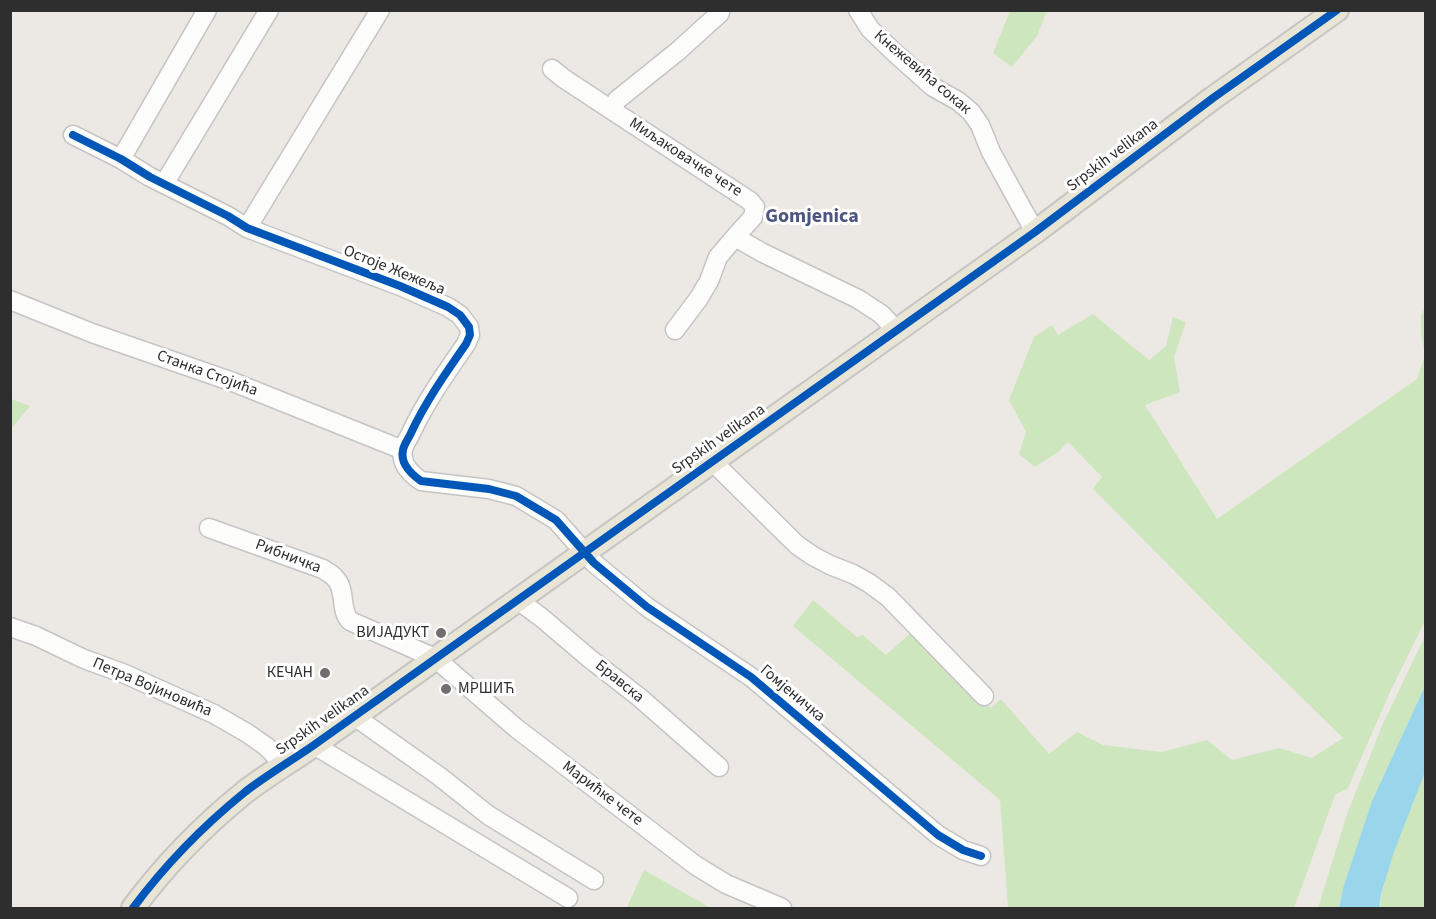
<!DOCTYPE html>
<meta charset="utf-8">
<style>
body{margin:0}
#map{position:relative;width:1436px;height:919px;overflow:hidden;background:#ece8e4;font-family:"Source Sans 3",sans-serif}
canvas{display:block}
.frame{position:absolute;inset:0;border:12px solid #2e2e2e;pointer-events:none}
</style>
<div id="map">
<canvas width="1436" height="919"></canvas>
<div class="frame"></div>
</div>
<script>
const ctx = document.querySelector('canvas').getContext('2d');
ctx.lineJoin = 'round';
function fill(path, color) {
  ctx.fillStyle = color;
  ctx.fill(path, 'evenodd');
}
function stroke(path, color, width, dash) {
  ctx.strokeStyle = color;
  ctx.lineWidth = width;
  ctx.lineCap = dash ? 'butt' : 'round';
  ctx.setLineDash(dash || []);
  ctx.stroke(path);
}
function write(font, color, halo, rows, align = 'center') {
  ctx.font = font + ' "Source Sans 3",sans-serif';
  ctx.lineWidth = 6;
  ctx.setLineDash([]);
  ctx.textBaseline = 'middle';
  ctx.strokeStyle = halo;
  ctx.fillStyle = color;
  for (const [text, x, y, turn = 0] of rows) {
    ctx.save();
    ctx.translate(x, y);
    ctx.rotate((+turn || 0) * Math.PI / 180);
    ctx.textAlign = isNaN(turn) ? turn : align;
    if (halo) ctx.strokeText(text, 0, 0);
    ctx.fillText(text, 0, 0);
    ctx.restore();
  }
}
fill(new Path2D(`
 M1010,11h37l-10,25 -25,31 -19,-14z
 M1425,308v313l-35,71 -42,96 -13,7 -41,113h-286l-8,-108 -207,-174 20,-26 44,37 6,-2 23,20 29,-26 76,79 10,-9 48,55 28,-22 26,13 59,7 45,-12 25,20 47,-12 33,10 31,-20 -98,-96 -152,-153 9,-12 -34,-35 -10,10 -23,15 -16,-13 7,-22 -17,-32 25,-63 18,-12 6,10 35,-21 56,46 17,-14 7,-29 13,5 -12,35 6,35 -35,13 72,114 200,-140 8,-23 -4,-24v-17z
 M11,399l19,7 -19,23 -1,-30z
 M1425,636v50l-53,115 -29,87 -4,20h-21l29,-94 35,-88z
 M1425,772v136h-46c8,-47 28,-92 46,-136z
 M644,870l67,38h-82l-2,-1z`), '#cee6be');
fill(new Path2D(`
 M1425,686v86l-31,80 -13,42 -2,14h-40l4,-20 29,-87z`), '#99d6ec');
const minor = new Path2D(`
 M858,10l12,19 26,25 37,33 25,14 13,11 9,13 11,27 44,80
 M552,69l11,9 187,123 5,6 -2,10 -18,20 28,16 95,46 23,15 15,16
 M612,110l5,-10 61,-49 42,-38
 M73,135l48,24 29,18 78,39 19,12 153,58 48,21 12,8 9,12 1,8 -4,9c-20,29 -40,57 -55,89 -2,5 -7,11 -8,17 -3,13 8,24 18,31l68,8 27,7 40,24 38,43 53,44 104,70 187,158 25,15 18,6
 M121,159l86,-149
 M164,184l105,-174
 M247,228l133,-218
 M10,300l82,33 141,49 170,68
 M675,330l24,-32 10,-17 9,-24 17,-20
 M712,461l85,84 16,11 17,9 23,9 16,9 19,14 96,99
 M209,528l114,41c4,3 9,5 12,9 12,12 4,31 15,43l85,37 81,70 179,137 31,19 54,23 2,1
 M518,600l24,18 47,40 50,39 80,70
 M10,627l26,9 48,23 41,15 89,40 33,19 20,14 17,18
 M354,716l85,60 49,39 106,65
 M314,745l254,153`);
const major = new Path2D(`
 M133,908c32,-43 70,-82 112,-116 22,-17 46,-31 69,-47l721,-513 178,-134 124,-88`);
stroke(minor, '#c5c4c5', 21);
stroke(major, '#c6c5c4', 26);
stroke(minor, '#fcfcfb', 18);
stroke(major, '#e8e4d6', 22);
stroke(new Path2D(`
 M73,135l48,24 29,18 78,39 19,12 153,58 48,21 12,8 9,12 1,8 -4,9c-20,29 -40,57 -55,89 -2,5 -7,11 -8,17 -3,13 8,24 18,31l68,8 27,7 40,24 38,43 53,44 104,70 187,158 25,15 18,6
 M133,908c32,-43 70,-82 112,-116 22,-17 46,-31 69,-47l721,-513 178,-134 124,-88`), '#0057b8', 8);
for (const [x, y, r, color] of [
 [441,633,6,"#706f6e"],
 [325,673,6,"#706f6e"],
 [446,689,6,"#706f6e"]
]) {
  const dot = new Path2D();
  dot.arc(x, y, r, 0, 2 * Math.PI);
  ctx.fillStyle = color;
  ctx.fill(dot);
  stroke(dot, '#fff', 2);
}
write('16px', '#2e2e2e', '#fff', [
 ["Кнежевића сокак",922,73,40],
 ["Srpskih velikana",1113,156,-37],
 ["Миљаковачке чете",685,158,33],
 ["Остоје Жежеља",394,271,22],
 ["Станка Стојића",207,374,20],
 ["Srpskih velikana",719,440,-35],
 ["Рибничка",288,557,21],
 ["Бравска",619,682,39],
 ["Петра Војиновића",152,688,23],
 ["Гомјеничка",792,694,40],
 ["Srpskih velikana",323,721,-35],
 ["Марићке чете",602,794,37]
]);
write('16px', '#2e2e2e', '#fff', [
 ["ВИЈАДУКТ",429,633],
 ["КЕЧАН",313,673],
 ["МРШИЋ",458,689,"left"]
], 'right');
write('bold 20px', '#4d5680', '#fff', [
 ["Gomjenica",812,218]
]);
</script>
